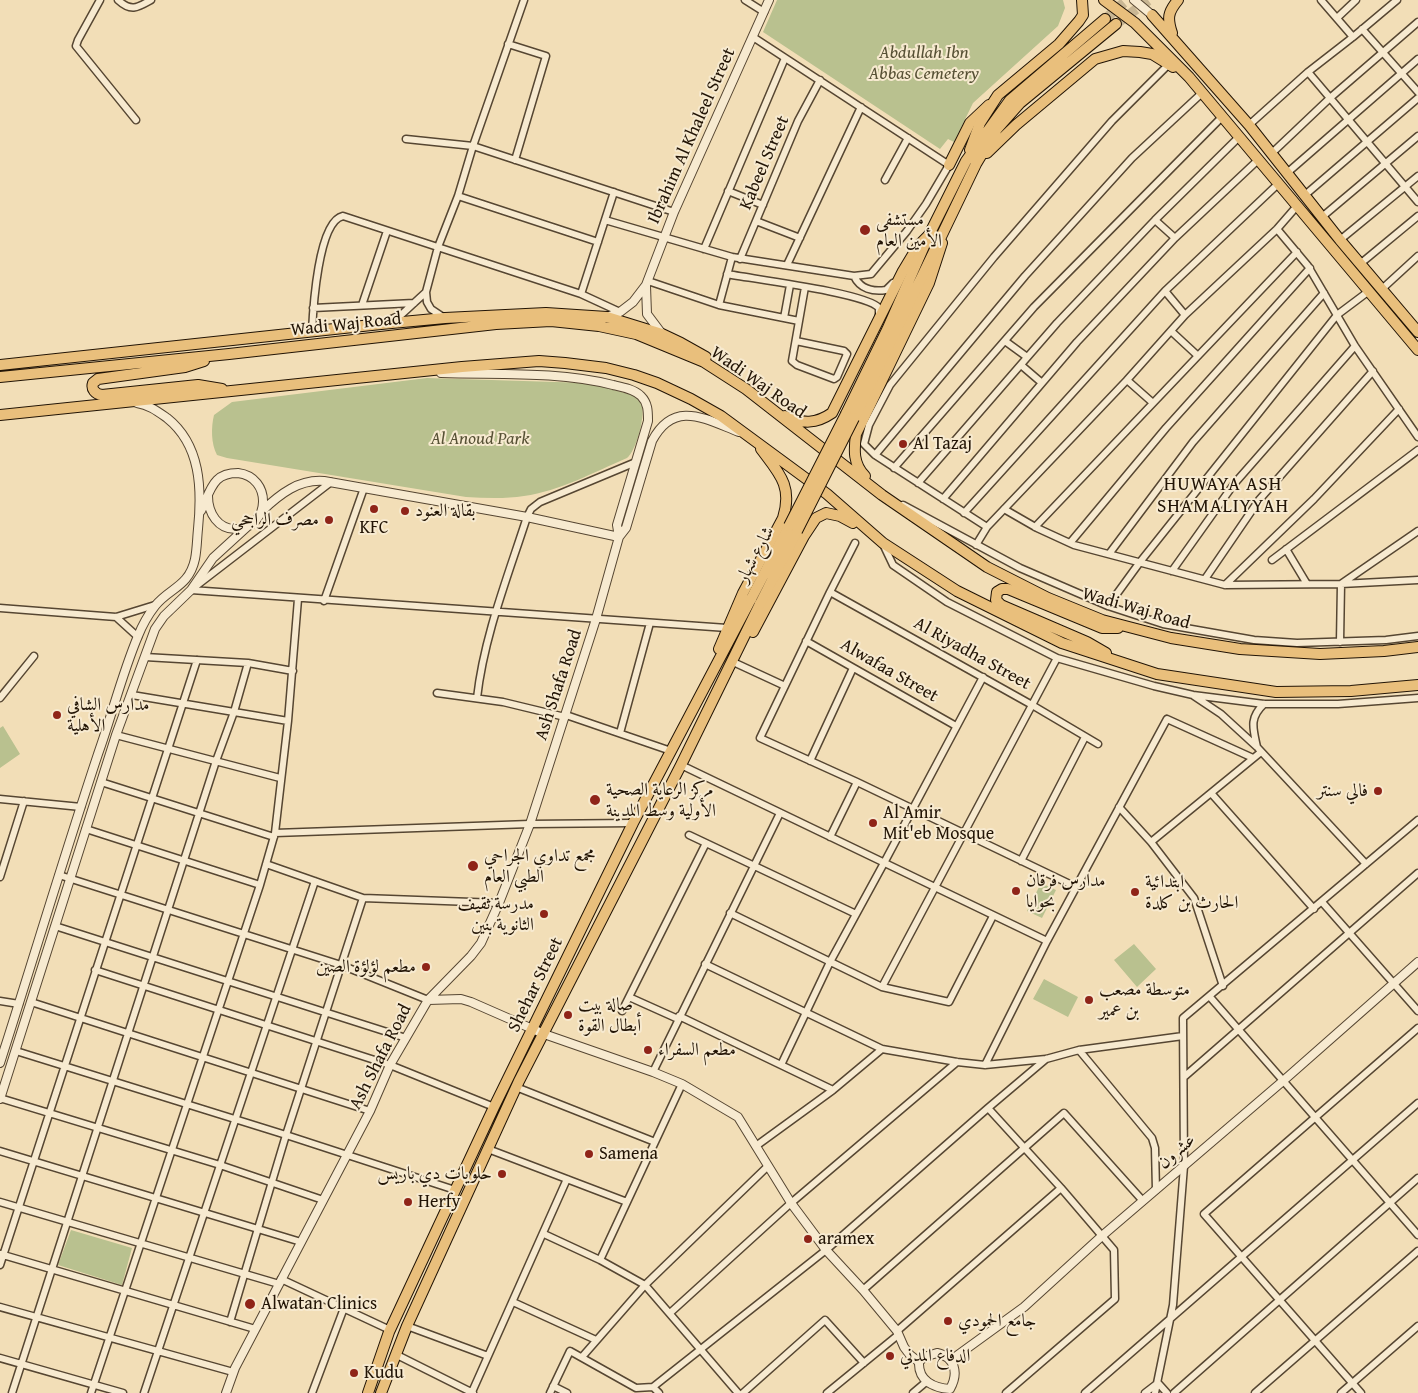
<!DOCTYPE html>
<meta charset="utf-8">
<style>
body{margin:0}
canvas{display:block;background:#f2deb7}
</style>
<canvas width="1418" height="1393"></canvas>
<script>
const ctx = document.querySelector('canvas').getContext('2d');
ctx.lineJoin = 'round';
function fill(path, color) {
  ctx.fillStyle = color;
  ctx.fill(path, 'evenodd');
}
function stroke(path, color, width, dash) {
  ctx.strokeStyle = color;
  ctx.lineWidth = width;
  ctx.lineCap = dash ? 'butt' : 'round';
  ctx.setLineDash(dash || []);
  ctx.stroke(path);
}
function write(font, color, halo, rows, align = 'center') {
  ctx.font = font + ' "Gentium Book Plus",Amiri,serif';
  ctx.lineWidth = 4;
  ctx.setLineDash([]);
  ctx.textBaseline = 'middle';
  ctx.strokeStyle = halo;
  ctx.fillStyle = color;
  for (const [text, x, y, turn = 0] of rows) {
    ctx.save();
    ctx.translate(x, y);
    ctx.rotate((+turn || 0) * Math.PI / 180);
    ctx.textAlign = isNaN(turn) ? turn : align;
    if (halo) ctx.strokeText(text, 0, 0);
    ctx.fillText(text, 0, 0);
    ctx.restore();
  }
}
fill(new Path2D(`
 M777,0h286l2,8 -7,18 -85,77 -19,39 -6,-3 -8,10 -177,-117z
 M427,378l161,5 48,13c2,3 5,7 6,10 3,12 -6,45 -15,52 -33,14 -67,33 -103,38 -19,3 -39,2 -58,1l-239,-39 -10,-3c-6,-11 -6,-28 -3,-40l18,-13z
 M3,726l17,28 -20,14v-40z
 M1041,883l15,7 -14,28 -15,-7z
 M1134,944l22,25 -19,18 -23,-27z
 M1044,979l34,18 -10,20 -35,-18z
 M71,1230l61,18 -10,37 -64,-20z`), '#b9c18f');
stroke(new Path2D(`
 M1105,19l22,-19
 M1116,24l33,-24`), '#c8b693', 10, [10, 5]);
const minor = new Path2D(`
 M100,0l-22,40 -2,6 60,74
 M118,0c13,12 19,8 33,0
 M745,0l19,12
 M1321,0l32,37
 M1337,18l19,-18
 M1362,29l56,63
 M508,44l38,12 -31,104
 M1169,64l-57,57 -118,136 -104,128 -21,40 -5,19 11,11 112,72 140,-147 58,-65 92,-86 20,-23
 M1308,72l110,130
 M1249,125l59,-53 45,-35 44,-37
 M406,139l67,7 201,66
 M1272,153l58,-55 88,-76
 M1287,173l131,-114
 M885,180l23,-42
 M728,191l35,14
 M1305,195l113,-97
 M458,196l140,46
 M1322,217l96,-81
 M605,220l127,37 122,19 17,-2 36,-43 19,-27 23,-39 -196,-128
 M1155,220l20,18
 M756,221l44,17
 M1277,229l31,37 47,80 63,91
 M1340,240l78,-64
 M704,249l81,-191
 M740,259l58,-138 22,-41
 M1360,264l58,-48
 M787,265l74,-158
 M727,274c26,5 140,19 152,34v7
 M854,276c6,13 19,16 32,14l7,-7
 M648,281l71,24 80,16
 M1382,289l36,-33
 M1165,291l20,24
 M581,294l33,-102
 M362,305l25,-74
 M719,305l13,-48
 M313,308l101,-5
 M443,317l-12,-8 -4,-7 -1,-10 12,-45 20,-51 15,-50 51,-146
 M784,318l6,-33
 M387,321l14,-6 25,-23
 M1171,331l27,25
 M312,332c1,-22 6,-111 31,-116l238,78 39,18
 M796,341l48,10 3,3 -10,23 -3,2 -37,-14 -5,-4 13,-74
 M1005,341l22,16
 M1021,365l21,18
 M1127,380l26,23
 M875,455l150,-179 107,-118 70,-65
 M894,468l140,-161 188,-190
 M918,483l139,-160 98,-103 84,-83
 M943,499l134,-157 98,-104 83,-78
 M903,505l117,63 88,38 55,18 91,16 43,3 89,-3 32,-4
 M1004,509l33,19 37,17 151,40 116,-1 77,-4
 M964,513l201,-222 113,-107
 M1035,527l262,-275
 M855,543l-25,49 -70,146 97,44 219,105
 M1070,543l96,-115 144,-160
 M883,544l10,21 54,37 110,56 97,28 39,9 71,9h74l80,-6
 M976,545l11,-18
 M1286,549l21,35
 M1109,554l84,-112 131,-149
 M1272,560l146,-110
 M1172,571l62,-87 121,-138
 M1205,579l54,-79 114,-129
 M1225,585l89,-86 85,-90
 M196,586l135,-104
 M191,590l536,38
 M830,592l202,113 66,39
 M324,601l40,-113
 M1108,606l32,-44 197,-247 32,-24
 M0,608l116,9 39,-12
 M116,617l22,20
 M806,641l150,85
 M1340,642l1,-58 77,-53
 M145,657l103,6 45,8
 M731,661l54,25
 M437,693l66,9 62,15
 M132,695l156,26
 M1194,696l27,18 36,33 109,117
 M0,698l34,-42
 M477,698c7,-62 31,-122 50,-181l4,-8 9,-7 96,-40
 M566,715l105,36
 M620,733l30,-110
 M116,735l164,43
 M1257,747c-4,-19 -8,-29 7,-43
 M810,761l43,-93
 M681,765l366,176
 M101,782l173,55
 M1211,793l103,116
 M0,799l81,8
 M1119,807l32,35 43,56 29,88
 M86,829l174,56
 M275,833l255,-9 103,-1
 M689,835l167,79
 M830,837l27,-55
 M1151,842l110,-90
 M1021,861l64,-124
 M266,864l97,34 136,5
 M59,875l282,90 87,35
 M0,877l24,-76
 M1322,902l96,109
 M730,913l152,74 67,15 44,-86
 M55,926l351,112
 M705,964l177,85 75,13 28,3 61,-6 33,-9 104,-14
 M95,970l295,95 104,42
 M882,987l175,-329
 M629,997l49,22
 M1210,997l208,238
 M0,1001l19,3
 M31,1002l339,109
 M622,1011l84,-168
 M679,1016l154,74
 M1079,1050l73,88 3,10 1,42
 M16,1051l270,84 169,55
 M781,1065l49,-103 54,-99 99,-186
 M985,1065l62,-124 120,-222 86,39
 M653,1072l127,-259
 M1184,1077l234,-204
 M516,1087l139,55
 M0,1098l220,67 103,35
 M988,1108l73,80 53,62 1,49 -109,94
 M756,1146l77,-56 49,-41
 M488,1149l139,53
 M0,1151l301,91
 M0,1202l279,82
 M544,1234l56,26 45,25 93,108
 M0,1254l255,75
 M600,1260l82,-176
 M0,1265l197,-605
 M281,1279l109,51
 M863,1290l201,-177 79,88
 M513,1302l83,38
 M0,1307l233,65
 M670,1313l121,-110 166,-141
 M230,1322l56,-187 77,-237
 M407,1326l81,30
 M897,1331l164,-143
 M395,1354l78,39
 M582,1357l63,-72 123,-119
 M0,1358l123,35
 M553,1386l14,7
 M653,1387l6,6
 M472,1392l95,-213
 M12,1393l204,-632 18,-49 14,-49
 M91,1393l169,-508 15,-52 13,-112 10,-122
 M144,1393l171,-512
 M312,1393l32,-85
 M550,1393l20,-42 66,37 17,-1 173,-137 162,-142 58,-49
 M743,1393l82,-73 39,43
 M827,1393l71,-58
 M913,1393l13,-11
 M1085,1393l333,-290
 M1145,1393l13,-10 9,10
 M1155,1393l18,-88 11,-139 -1,-148 235,-198
 M1174,1393l244,-215
 M1255,1393l163,-142
 M1341,1393l77,-67
 M1361,1393l-157,-179 214,-186`);
const tertiary = new Path2D(`
 M1134,0l18,15
 M646,286l1,28 15,20
 M607,317l13,-5 13,-10 13,-17 28,-73 95,-212
 M201,511c5,-10 8,-23 16,-31 5,-5 14,-7 21,-7 34,4 33,54 -1,56 -19,1 -29,-16 -29,-33
 M262,511c18,-17 37,-32 62,-30l203,36 92,20
 M619,537l7,-9 26,-87c22,-42 53,-22 87,-9
 M428,1000l33,-1 10,3 73,32 109,38 29,12 56,33 53,86 35,47 37,40 34,41 7,16 6,8 9,7
 M0,1063c33,-103 64,-207 98,-309 14,-39 24,-80 40,-118 4,-10 10,-21 17,-30 14,-18 34,-19 40,-47 2,-10 2,-21 3,-30 4,-40 3,-84 -31,-111 -10,-7 -18,-13 -30,-15
 M0,1099l116,-364 39,-106 9,-13 27,-26 22,-32 35,-32
 M937,1353c18,4 22,20 13,36 -16,-1 -32,-8 -31,-27l5,-5z
 M951,1360l73,-53 79,-72 180,-154 135,-119
 M226,1393l9,-25 135,-257 20,-46 38,-65 43,-44 10,-13 18,-40 31,-79 66,-205 23,-82 -2,-12 31,-104c0,-10 0,-18 -7,-25 -7,-7 -19,-9 -28,-11 -56,-14 -115,-10 -172,-12`);
const primary = new Path2D(`
 M949,165l21,-42 19,-18
 M204,361l-19,6 -87,12 -5,4c-2,6 2,11 9,12l96,-10 24,4
 M0,365l381,-41 64,-6 101,-5 61,4 55,17 19,9 25,14
 M0,377l229,-23 267,-30 55,-3 48,5 37,8 68,28 42,27 136,106 105,72 61,31 54,22 69,18 69,11 80,5 64,-3 34,-4
 M0,415l462,-48 77,-6 26,2 41,5 28,7 23,8 34,16 30,17 106,78 56,49 74,48 105,52 95,31 119,18 75,-1 67,-6
 M785,416c18,8 31,8 47,-3l71,-142 15,-25 10,-10
 M865,476c-12,-12 -11,-26 -9,-42l73,-151 13,-40
 M753,632l51,-96 12,-18 10,-5 14,3 13,7
 M719,649l24,-56 40,-75c10,-32 -4,-45 -22,-69
 M1106,653l-19,-11 -86,-37 -5,-5 1,-8 5,-3h6l94,39h16
 M368,1393l21,-61 105,-225 139,-284 118,-224
 M381,1393l26,-67 112,-245 162,-316 79,-161`);
const trunk = new Path2D(`
 M1104,0l31,23 54,54 229,273
 M1152,15l97,110 91,115 78,92
 M1172,33c-5,-15 -4,-21 6,-33
 M970,150l10,-27 18,-28 61,-51 20,-23 4,-6 -1,-15
 M987,153l29,-28 79,-66 28,-8 17,1 12,2 21,13
 M846,414l41,-84 42,-95 37,-74 44,-61 95,-81
 M854,418l122,-254 21,-35 23,-26 96,-79
 M751,599l38,-73
 M760,604l37,-73`);
stroke(minor, '#564632', 9);
stroke(tertiary, '#564632', 10);
stroke(primary, '#221405', 12);
stroke(trunk, '#221405', 12);
stroke(minor, '#f7ead0', 6);
stroke(tertiary, '#f7ead0', 8);
stroke(primary, '#e9bf7c', 10);
stroke(trunk, '#e9bf7c', 10);
const trunkBridge = new Path2D(`
 M789,526l57,-112
 M797,531l57,-113`);
stroke(trunkBridge, '#221405', 12, []);
stroke(trunkBridge, '#e9bf7c', 10);
for (const [x, y, r, color] of [
 [865,230,6,"#8f2418"],
 [903,444,5,"#8f2418"],
 [374,509,5,"#8f2418"],
 [405,511,5,"#8f2418"],
 [329,520,5,"#8f2418"],
 [57,715,5,"#8f2418"],
 [1378,791,5,"#8f2418"],
 [595,800,6,"#8f2418"],
 [873,823,5,"#8f2418"],
 [473,866,6,"#8f2418"],
 [1016,891,5,"#8f2418"],
 [1135,892,5,"#8f2418"],
 [544,914,5,"#8f2418"],
 [426,967,5,"#8f2418"],
 [1089,1000,5,"#8f2418"],
 [568,1015,5,"#8f2418"],
 [648,1050,5,"#8f2418"],
 [589,1154,5,"#8f2418"],
 [502,1174,5,"#8f2418"],
 [408,1202,5,"#8f2418"],
 [808,1239,5,"#8f2418"],
 [250,1304,6,"#8f2418"],
 [948,1321,5,"#8f2418"],
 [890,1356,5,"#8f2418"],
 [354,1373,5,"#8f2418"]
]) {
  const dot = new Path2D();
  dot.arc(x, y, r, 0, 2 * Math.PI);
  ctx.fillStyle = color;
  ctx.fill(dot);
  stroke(dot, '#f7ead0', 2);
}
write('italic 18px', '#575135', '#f7ead0', [
 ["Abdullah Ibn",924,53],
 ["Abbas Cemetery",924,74],
 ["Al Anoud Park",480,439]
]);
write('18px', '#221405', '#f7ead0', [
 ["Ibrahim Al Khaleel Street",692,136,-66],
 ["Kabeel Street",765,163,-67],
 ["Wadi Waj Road",346,325,-6],
 ["Wadi Waj Road",758,383,35],
 ["شارع شهار",756,555,-62],
 ["Wadi Waj Road",1136,609,16],
 ["Al Riyadha Street",972,654,29],
 ["Alwafaa Street",889,671,30],
 ["Ash Shafa Road",559,685,-72],
 ["Shehar Street",536,985,-64],
 ["Ash Shafa Road",381,1057,-63],
 ["عشرون",1177,1152,-41]
]);
write('18px', '#221405', '#f7ead0', [
 ["مستشفى",876,220],
 ["الأمين العام",876,241],
 ["Al Tazaj",913,444],
 ["بقالة العنود",415,511],
 ["مصرف الراجحي",319,520,"right"],
 ["KFC",374,528,"center"],
 ["مدارس الشافي",67,705],
 ["الأهلية",67,726],
 ["مركز الرعاية الصحية",606,790],
 ["الأولية وسط المدينة",606,811],
 ["فالي سنتر",1368,791,"right"],
 ["Al Amir",883,813],
 ["Mit'eb Mosque",883,834],
 ["مجمع تداوي الجراحي",484,856],
 ["الطبي العام",484,877],
 ["مدارس فرقان",1026,881],
 ["بحوايا",1026,902],
 ["ابتدائية",1145,882],
 ["الحارث بن كلدة",1145,903],
 ["مدرسة ثقيف",534,904,"right"],
 ["الثانوية بنين",534,925,"right"],
 ["مطعم لؤلؤة الصين",416,967,"right"],
 ["متوسطة مصعب",1099,990],
 ["بن عمير",1099,1011],
 ["صالة بيت",578,1005],
 ["أبطال القوة",578,1026],
 ["مطعم السفراء",658,1050],
 ["Samena",599,1154],
 ["حلويات دي باريس",492,1174,"right"],
 ["Herfy",418,1202],
 ["aramex",818,1239],
 ["Alwatan Clinics",261,1304],
 ["جامع الحمودي",958,1321],
 ["الدفاع المدني",900,1356],
 ["Kudu",364,1373]
], 'left');
ctx.letterSpacing = '1px';
write('19px', '#221405', '#f7ead0', [
 ["HUWAYA ASH",1223,485],
 ["SHAMALIYYAH",1223,507]
]);
ctx.letterSpacing = '0px';
</script>
